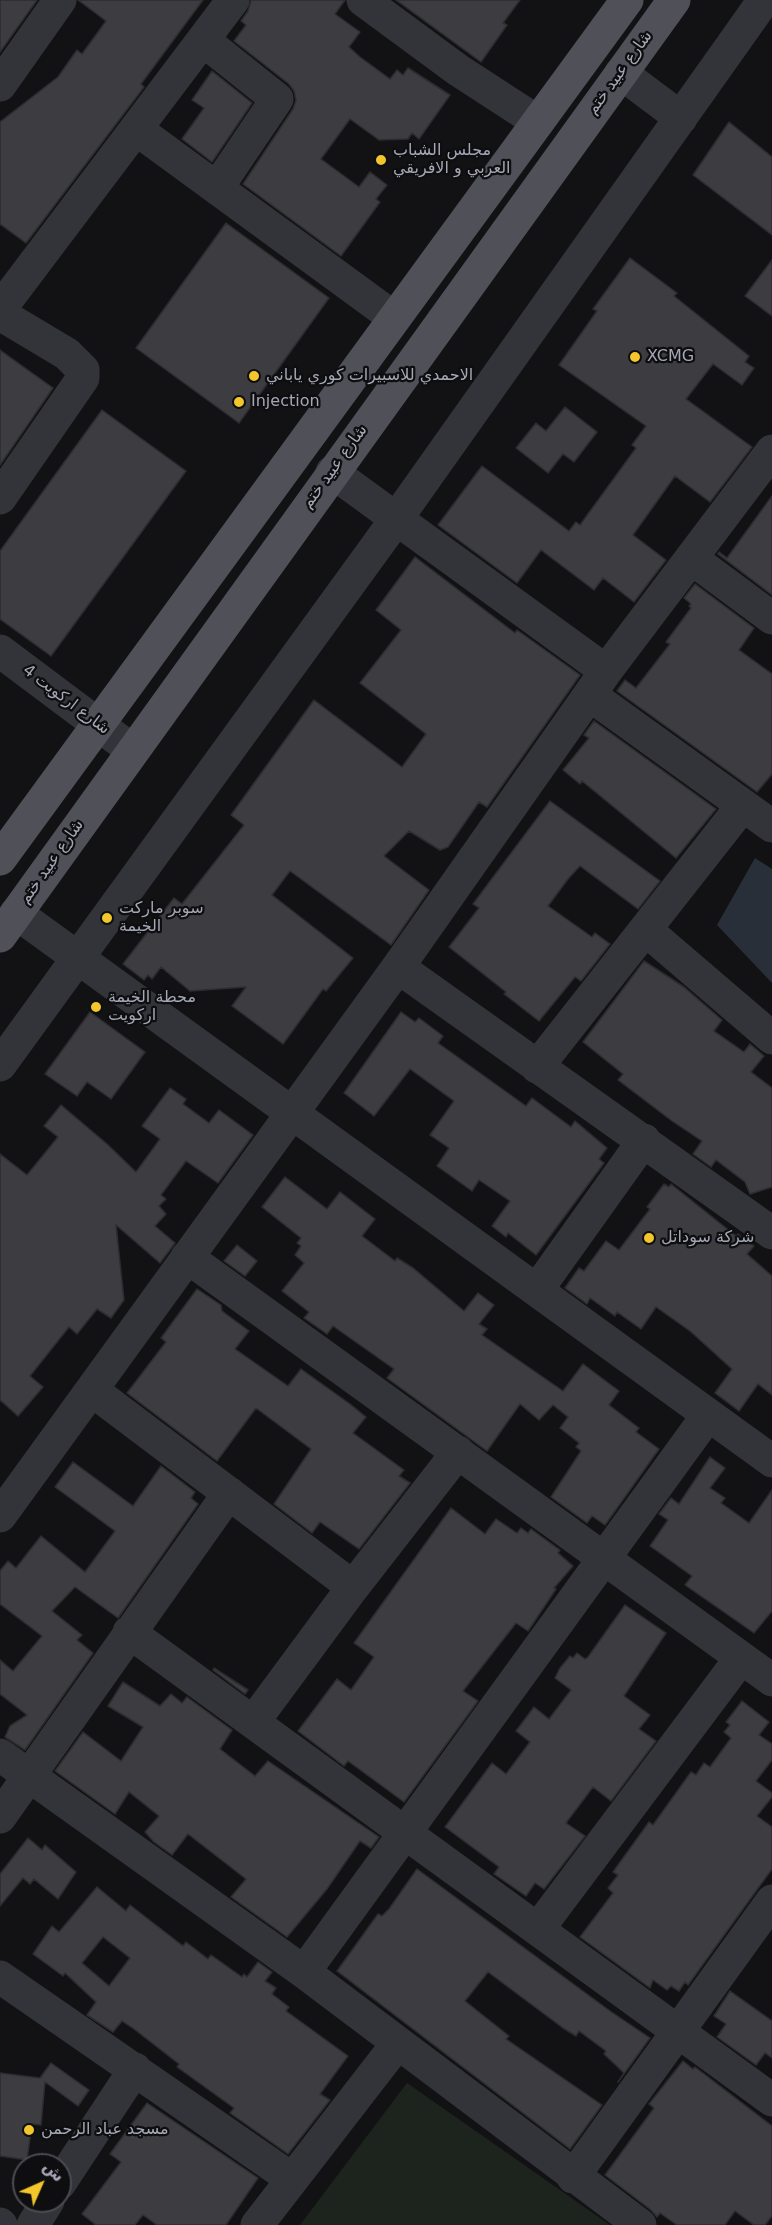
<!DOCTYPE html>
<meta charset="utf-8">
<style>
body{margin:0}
#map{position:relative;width:772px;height:2225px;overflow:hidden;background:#121214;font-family:"DejaVu Sans",Vazirmatn,sans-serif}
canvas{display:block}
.north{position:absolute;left:12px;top:2153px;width:60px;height:60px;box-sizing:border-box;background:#0e0d0f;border:2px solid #4a4b51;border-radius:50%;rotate:45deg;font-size:16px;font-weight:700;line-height:24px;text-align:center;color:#a4a7b5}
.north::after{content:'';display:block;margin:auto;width:21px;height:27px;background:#f3c62c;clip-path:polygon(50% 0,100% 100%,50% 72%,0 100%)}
</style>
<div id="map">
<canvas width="772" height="2225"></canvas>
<div class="north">ش</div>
</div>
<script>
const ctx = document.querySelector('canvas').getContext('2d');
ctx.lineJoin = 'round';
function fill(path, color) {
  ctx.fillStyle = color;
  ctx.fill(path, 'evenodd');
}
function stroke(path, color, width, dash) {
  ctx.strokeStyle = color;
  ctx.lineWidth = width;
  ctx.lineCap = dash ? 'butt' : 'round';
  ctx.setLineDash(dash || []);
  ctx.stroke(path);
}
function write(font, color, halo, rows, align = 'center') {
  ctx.font = font + ' "DejaVu Sans",Vazirmatn,sans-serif';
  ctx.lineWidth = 4.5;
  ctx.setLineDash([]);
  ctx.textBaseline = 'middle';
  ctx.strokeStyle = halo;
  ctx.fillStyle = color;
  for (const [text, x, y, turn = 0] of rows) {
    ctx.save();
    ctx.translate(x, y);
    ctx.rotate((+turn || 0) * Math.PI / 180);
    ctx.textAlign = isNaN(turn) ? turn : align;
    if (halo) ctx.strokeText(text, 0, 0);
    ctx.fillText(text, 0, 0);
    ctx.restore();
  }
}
fill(new Path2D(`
 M407,2083l203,142h-310z`), '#1d241e');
fill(new Path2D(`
 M755,858l17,11v114l-55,-58z`), '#292f38');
const building = new Path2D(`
 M0,0h37l-37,52z
 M78,0h125l-62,84 3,3 -118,156 -26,-19v-102l58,-45 19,-27 5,4 24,-33z
 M251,0h94l-10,14 25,18 -11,15 11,10 30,22 7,-9 6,5 5,-7 42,27 -31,44 -7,-6 -4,6 -29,1 -29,-21 -29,40 38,28 11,-15 17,13 -11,14 4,3 -39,54 -98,-72 50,-75 3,-9 -2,-9 -5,-7 -55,-43 12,-16 -5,-4 7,-10z
 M396,0h124l-17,23 4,2 -26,37z
 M212,71l40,32 -40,59 -30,-23 22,-31 -12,-8z
 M729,122l43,35v78l-79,-60z
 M226,223l103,75 -90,125 -103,-75z
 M630,258l47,35 -3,3 75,60 -4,6 9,6 -12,17 -29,-21 -27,35 66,48 -42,55 -35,-26 -42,59 33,25 -32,42 -31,-24 -9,12 -53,-40 -24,33 -79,-58 44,-59 87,65 7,-9 4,3 56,-77 -4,-3 14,-19 -87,-61 38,-54 -4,-2z
 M772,260v56l-27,-20z
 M0,350l53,38 -53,77z
 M565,407l32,25 -23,30 -11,-8 -15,19 -32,-25 20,-25 10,8z
 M102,410l84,61 -135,185 -51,-37v-68z
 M772,496v99l-54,-41 1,-2 8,6z
 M415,557l100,76 2,-3 63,45 -93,132 -8,-5 -31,45 -8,3 -31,-19 -25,25 45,34 -38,55 -101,-74 -18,24 81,63 -27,33 -3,-2 -40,55 -51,-38 14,-19 -56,4 -29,-24 -9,12 -4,-4 -4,5 -21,-16 51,-66 8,6 62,-79 -13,-10 83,-115 88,67 24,-33 -66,-51 41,-53 -25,-20z
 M695,584l59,44 -15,22 33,24v100l-15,18 -140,-101 8,-11 11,8 34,-44 -4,-2 25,-34 -2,-2 2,-2 -7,-6z
 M594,721l122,88 -40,49 -94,-77 -2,3 -17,-14 26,-32 -5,-3z
 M550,801l110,80 -22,28 -58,-43 -12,13 -20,27 44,31 3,-4 15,11 -29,37 -6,-4 -36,44 -35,-27 2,-2 -57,-45 30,-39 -6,-4z
 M644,961l40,26 38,33 -8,11 30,21 6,-8 14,12 -13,16 21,16v99l-22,7 -5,-12 -29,-22 -5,7 -18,-13 9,-13 -30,-20 -54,-41 5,-6 -40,-32z
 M90,1012l55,40 -34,47 -24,-17 -10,14 -32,-22z
 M401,1012l14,10 4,-4 24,18 -5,7 88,63 6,-8 39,29 4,-6 32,27 -8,11 5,4 -68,92 -28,-22 -2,4 -14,-11 18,-25 -31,-21 -7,11 -35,-25 12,-18 -19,-13 24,-34 -44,-32 -36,47 -30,-23z
 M170,1088l16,11 -3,5 26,19 10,-13 34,25 -35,48 -32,-22 -25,34 5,4 -7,7 7,8 -11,12 20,17 -15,20 -44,-38 8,75 -13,18 -14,-9 -20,25 -8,-7 -39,49 13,11 -25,29 -18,-16v-246l27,21 31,-38 -14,-11 17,-21 46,39 29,28 24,-33 -18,-13z
 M285,1177l42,32 13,-17 35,27 -13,17 33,25 2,-3 16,10 51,43 14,-18 16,12 -15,19 8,5 -5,6 81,56 20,-27 36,27 -10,14 30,23 -3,4 23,17 -54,76 -13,-9 -5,7 -36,-26 30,-46 -5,-4 3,-4 -19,-15 8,-11 -15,-12 -14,15 -19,-16 -33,47 -100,-73 7,-9 -61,-43 -6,8 -23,-16 5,-6 -27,-21 22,-28 -9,-8 6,-9 -4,-3 4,-5 -39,-31z
 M664,1184l5,3 2,-3 65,52 2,-2 16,12 -7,8 25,22v119l-14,-11 -19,27 -24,-18 17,-24 -42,-38 -34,-24 -15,22 -24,-17 -2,4 -25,-18 -3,6 -22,-16 14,-20 5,3 22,-30 13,9 31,-41 -3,-2z
 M237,1245l20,16 -12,15 -21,-15z
 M197,1289l24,16 1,6 27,20 -14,18 53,37 13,-17 49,35 16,13 -13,16 51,37 -5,6 11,7 -51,66 -39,-27 -8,11 -38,-29 37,-55 -55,-41 -39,53 -90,-68 39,-51 -5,-4z
 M710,1457l15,11 -15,20 15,10 -4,5 28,20 23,-33v121l-18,22 -69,-48 7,-9 -42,-30 18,-26 -9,-6 12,-16 8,6z
 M73,1462l60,44 28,-40 34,26 -4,6 7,6 -80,114 -43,-31 -23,24 30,24 -5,5 16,13 -68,97 -20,-13 5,-11 17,-11 -27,-21v-34l13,11 29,-35 -42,-32v-33l8,-10 8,7 25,-32 44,36 30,-41 -60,-44z
 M451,1508l34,26 11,-15 21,14 4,-5 7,5 3,-4 29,21 -2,3 15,13 -19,22 2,1 -28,42 -12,-8 -53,68 15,10 -74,101 -56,-41 -4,5 -46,-35 39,-52 14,11 23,-33 -20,-14z
 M625,1605l41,28 -42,63 26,19 -11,14 17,12 -45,60 -18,-14 -27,36 19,13 -41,53 -9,-6 -9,13 -32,-22 5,-7 -54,-40 47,-64 14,11 24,-32 -14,-11 18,-24 15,12 22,-29 -16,-12 5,-10 10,-12 3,2 4,-5 8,6 3,-2z
 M214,1668l34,22 -3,4 -32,-24z
 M123,1682l37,24 11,-12 11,9 5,-6 45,33 -12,19 35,27 13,-15 111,76 -8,11 -11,-7 -33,48 -40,48 -56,-40 15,-18 -58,-45 -16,21 -18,-13 -9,-10 14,-16 -30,-24 -14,22 -60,-43 28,-39 38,29 22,-34 -35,-21z
 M742,1701l27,21 -10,13 13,9v16l-16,21 16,12v4l-15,19 15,11v42l-84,116 -3,-3 -6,9 -8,-5 -4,4 -14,-10 -3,8 -70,-51 33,-44 -5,-5 10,-13 -5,-3 36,-50 4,3 38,-53 5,3 8,-12 6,4 21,-29 -7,-6 6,-7 -4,-3z
 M28,1838l14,12 3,-5 31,27 -18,27 -24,-20 -4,5 -7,-6 -23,28v-32z
 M417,1869l193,142 40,27 -32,44 6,-9 -20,-19 2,-3 -27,-20 -3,5 -13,-8 -75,-56 -23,29 44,35 -3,3 96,66 -32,44 -233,-178 41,-57 4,2 7,-7z
 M97,1887l29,24 4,-6 53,41 3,-4 22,17 3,-4 31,22 2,-3 3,3 11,-15 14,10 -7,9 11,7 -4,6 17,13 -3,4 62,45 -28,38 10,6 -42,54 -58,-41 4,-5 -57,-41 2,-3 -45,-35 -12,-8 -9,11 -26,-17 9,-13 -31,-29 -2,3 -30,-22 19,-28 7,6zM103,1937l27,21 -21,28 -27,-23z
 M730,1991l42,30v37l-7,-5 -9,12 -39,-28 9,-13 -12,-8z
 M683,2061l10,8 2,-2 77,59v90l-7,9h-11l-19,-14 -10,14h-48l-17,-12 -3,4 -6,-7 -46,-35 49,-67 -5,-4z
 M51,2063l38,27 -11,16 -33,-24 -4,43 -9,-1 -5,36 -27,-4v-83l40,5z
 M147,2103l111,75 -32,47h-69l-14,-10 -8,10h-39l-14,-11 39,-52 -11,-8z`);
fill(building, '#3d3c41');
stroke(building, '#2d2c30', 1.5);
stroke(new Path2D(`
 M363,0l95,70 80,52
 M203,40l74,59 -60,89
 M621,73l60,45
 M0,85l60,-85
 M136,129l257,188
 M0,309l233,-309
 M0,314l67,40 16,16v8l-83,120
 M332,472l274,199
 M691,558l81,60
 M0,651l132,99
 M590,695l182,131
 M16,913l756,548
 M646,930l126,108
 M398,967l374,266
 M0,1065l397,-547 367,-518
 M537,1067l206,-262
 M187,1257l585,423
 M537,1290l107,-150
 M93,1391l260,196
 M0,1516l398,-549 208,-296 166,-220
 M129,1632l643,468
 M254,1721l99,-134 105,-135
 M0,1755l304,217 336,253
 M0,1817l229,-324
 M538,1929l203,-271
 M304,1972l404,-557
 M0,1977l292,202
 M573,2177l199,-276
 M60,2183l75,-114
 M0,2224l1,1
 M33,2225l15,-24
 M257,2225l140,-181`), '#333439', 33);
stroke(new Path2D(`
 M0,859l627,-859
 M0,936l674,-936`), '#4f5058', 33);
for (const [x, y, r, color] of [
 [381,160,6,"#f3c62c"],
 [635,357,6,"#f3c62c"],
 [254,376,6,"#f3c62c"],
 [239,402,6,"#f3c62c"],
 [107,918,6,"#f3c62c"],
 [96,1007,6,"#f3c62c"],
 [649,1238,6,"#f3c62c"],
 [29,2130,6,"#f3c62c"]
]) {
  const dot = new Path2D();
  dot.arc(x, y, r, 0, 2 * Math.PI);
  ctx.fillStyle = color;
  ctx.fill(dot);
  stroke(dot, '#0e0d0f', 2);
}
write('16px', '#a4a7b5', '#0e0d0f', [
 ["شارع عبيد ختم",620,73,-54],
 ["شارع عبيد ختم",335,467,-54],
 ["شارع اركويت 4",66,700,37],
 ["شارع عبيد ختم",52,862,-55]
]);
write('16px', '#a4a7b5', '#0e0d0f', [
 ["مجلس الشباب",393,151],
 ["العربي و الافريقي",393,169],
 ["XCMG",647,357],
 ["الاحمدي للاسبيرات كوري ياباني",266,376],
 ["Injection",251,402],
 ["سوبر ماركت",119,909],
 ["الخيمة",119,927],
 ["محطة الخيمة",108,998],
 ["اركويت",108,1016],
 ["شركة سوداتل",661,1238],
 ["مسجد عباد الرحمن",41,2130]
], 'left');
</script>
